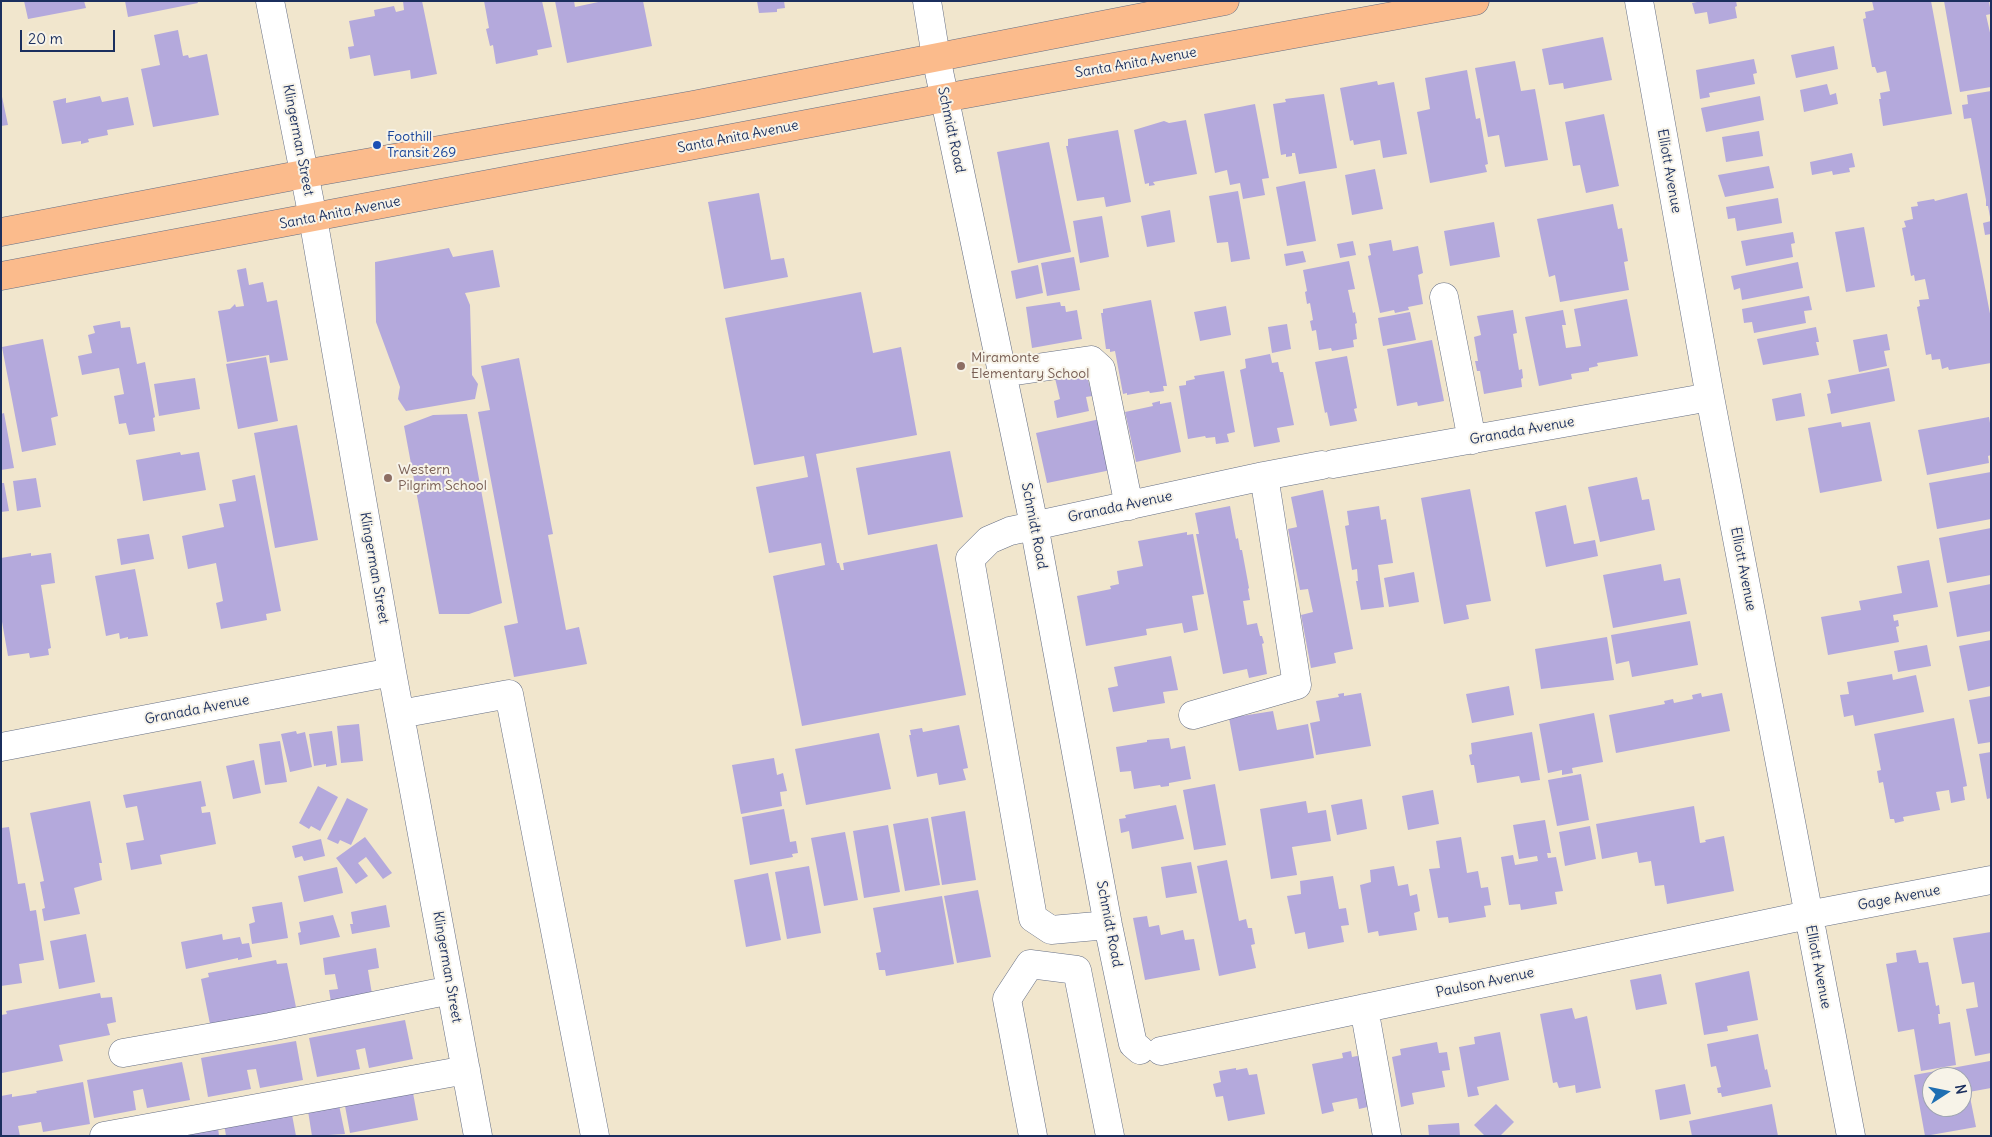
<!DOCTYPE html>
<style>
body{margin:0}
#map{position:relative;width:1992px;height:1137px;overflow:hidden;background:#f1e6cd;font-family:Delius,sans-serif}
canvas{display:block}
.frame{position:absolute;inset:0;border:2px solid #1b2f5e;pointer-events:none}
.north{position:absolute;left:1922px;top:1067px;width:50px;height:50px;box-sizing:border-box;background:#f7f3e8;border:1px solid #9fa5b1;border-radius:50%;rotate:79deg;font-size:14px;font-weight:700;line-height:20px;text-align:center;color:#1b2f5e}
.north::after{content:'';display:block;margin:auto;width:18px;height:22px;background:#1f6fb2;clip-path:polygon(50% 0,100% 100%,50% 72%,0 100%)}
.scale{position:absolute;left:20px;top:30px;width:95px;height:22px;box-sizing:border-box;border:2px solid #1b2f5e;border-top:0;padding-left:6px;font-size:15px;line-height:18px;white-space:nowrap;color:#1b2f5e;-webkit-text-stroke:4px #f7f3e8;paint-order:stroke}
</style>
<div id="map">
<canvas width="1992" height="1137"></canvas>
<div class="frame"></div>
<div class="north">N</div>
<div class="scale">20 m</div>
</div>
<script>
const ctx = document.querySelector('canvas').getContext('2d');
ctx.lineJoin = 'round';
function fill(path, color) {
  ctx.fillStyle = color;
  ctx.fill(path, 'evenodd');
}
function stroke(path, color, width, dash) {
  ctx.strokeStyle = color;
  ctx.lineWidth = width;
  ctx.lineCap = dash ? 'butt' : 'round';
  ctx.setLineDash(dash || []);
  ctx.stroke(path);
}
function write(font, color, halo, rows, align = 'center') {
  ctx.font = font + ' Delius,sans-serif';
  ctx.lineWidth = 4;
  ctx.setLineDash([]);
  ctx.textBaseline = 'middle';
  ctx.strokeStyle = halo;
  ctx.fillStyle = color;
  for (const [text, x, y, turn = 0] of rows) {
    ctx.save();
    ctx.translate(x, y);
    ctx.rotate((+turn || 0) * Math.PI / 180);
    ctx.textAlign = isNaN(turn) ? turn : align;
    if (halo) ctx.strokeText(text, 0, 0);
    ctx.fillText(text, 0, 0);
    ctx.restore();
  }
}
fill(new Path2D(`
 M24,1h60l2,7 -58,11z
 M125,1h72l1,2 -70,14z
 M403,1h19l15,73 -26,5 -1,-9 -36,6 -4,-21 -20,4 -2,-12 6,-1 -5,-25 26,-5 -1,-6 20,-4 2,6 8,-2z
 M484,1h58l10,46 -15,3 1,5 -42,9 -3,-19 -3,1 -4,-17 3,-1z
 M555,1h19l1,6 28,-6h40l9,45 -85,17z
 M757,1h27l1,7 -8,1v3l-18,1z
 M1702,1h34l1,5 -2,1 2,11 -28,6 -2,-12 -12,2 -3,-11z
 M1872,1h59l21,113 -69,12 -4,-27h2l-1,-6 10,-2 -4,-20 -9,2 -2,-6h-3l-9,-48 3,-1 -1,-6 9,-2z
 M1944,1h45l2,13 -5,1 5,22v50l-31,5z
 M178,30l5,26 5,-1 1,3 18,-4 12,61 -66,12 -12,-58 19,-4 -6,-30z
 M1603,37l9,43 -48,9 -1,-6 -14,2 -7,-36z
 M1834,46l4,23 -42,9 -5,-23z
 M1754,59l3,14 -4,1 2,10 -46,9 1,4 -10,2 -4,-29z
 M1515,61l6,30 14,-2 13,71 -43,7 -6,-32 -11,2 -13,-69z
 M1467,70l9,49 4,-1 8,46 -3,1 2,7 -57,11 -13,-71 13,-3 -5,-31z
 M1377,81l1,4 16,-3 13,72 -24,4 -3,-18 -26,5 -1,-5 -3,1 -10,-53z
 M1827,84l3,11 6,-2 2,11 -34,8 -4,-22z
 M1991,91v126h-1l-2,-11h-2v-6l-15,-82 -7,1 -2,-14 6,-1 -1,-9z
 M1,92l7,33 -7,1z
 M1324,94l13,74 -38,6 -4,-21h-3v3l-6,1v-3l-5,1 -8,-51 13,-2 -1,-3z
 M100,96l2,6 26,-5 6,28 -27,5 1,5 -20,4 1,3 -8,2v-3l-19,3 -9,-43 13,-3v5z
 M1760,96l4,24 -58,12 -5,-24z
 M1255,104l14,74 -7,1 3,16 -22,4 -3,-16 -10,2 -3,-15 -12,3 -11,-59z
 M1604,114l15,72 -33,7 -6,-28 -7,1 -8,-44z
 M1186,120l11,54 -44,8 2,3 -6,1v-3l-4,1 -11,-54 30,-9 5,2z
 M1118,130l13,72 -25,5 -2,-10 -27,4 -11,-55h2v-7z
 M1759,131l4,25 -37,6 -4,-25z
 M1049,142l22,110 -53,11 -21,-111z
 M1852,153l3,14 -6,1 1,4 -17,3 -1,-4 -20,4 -2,-13z
 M1769,166l5,22 -49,9 -7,-22z
 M1375,169l8,40 -31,6 -7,-40z
 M1305,181l11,60 -29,5 -11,-59z
 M1238,191l12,68 -19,3 -3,-20 -11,1 -8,-47z
 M759,193l12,67 13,-2 4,19 -64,12 -16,-87z
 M1967,193l24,126v44l-42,7 -1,-3 -6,2 -2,-10 -8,1 -1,-6 -5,1 -9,-48 3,-1 -1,-6 10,-1 -4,-20 -10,2 -1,-6 -3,1 -9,-48 4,-1 -2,-6 9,-2 -2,-12 7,-1 -1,-4 17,-3 1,2z
 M1778,198l4,25 -45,8 -2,-13 -7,1 -2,-12z
 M1613,204l5,25 4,-1 6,33 -4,1 5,28 -69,12 -5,-27 -6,2 -12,-58z
 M1170,210l5,32 -28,5 -6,-31z
 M1102,216l7,41 -29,6 -7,-42z
 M1991,221v13l-6,1 -2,-12z
 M1494,222l6,35 -50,9 -6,-35z
 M1864,227l11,60 -29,5 -11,-60z
 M1793,232l2,11 -4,1 2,13 -47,9 -5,-25z
 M1391,240l2,11 25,-5 5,27 -5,2 5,29 -15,3 1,3 -14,3 -1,-3 -14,3 -12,-57 3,-1 -2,-11z
 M1353,241l3,14 -16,3 -3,-14z
 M449,248l4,9 40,-7 7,37 -35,6 5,12 2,70 6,9 -3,15 -69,12 -8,-12 2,-12 -24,-65 -1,-60z
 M1303,251l3,11 -20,4 -2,-12z
 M1074,257l6,33 -33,6 -6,-33z
 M1349,261l6,28 -7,1 5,23 2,-1 2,11 -2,1 2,15 -4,1 1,7 -22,4 -1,-3 -12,2 -3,-20 -4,1 -2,-10 3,-1 -3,-17 -3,1 -2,-12 2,-1 -4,-21z
 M1798,262l5,26 -61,12 -2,-12 -6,2 -3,-14z
 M1038,265l5,28 -27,6 -5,-28z
 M246,268l3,17 14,-3 4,20 10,-2 11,60 -18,3 -1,-8 -42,7 -9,-51 12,-2 5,-5 1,3 8,-1 -7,-36z
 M861,292l12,61 28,-6 16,88 -101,19 21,109h2l2,7h3l-1,-7 94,-19 29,151 -164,31 -29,-150 52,-11 -4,-22 -52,10 -13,-66 52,-10 -4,-21 -50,9 -29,-147z
 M1809,296l3,14 -8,1 2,12 -52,10 -2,-11 -8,1 -2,-14z
 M1627,299l11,57 -41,7 1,3 -9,2v3l-18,3 1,5 -33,7 -14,-69 38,-7 3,15h-4l4,23 15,-2 -7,-37z
 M1151,300l16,86h-4l1,5 -14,2 -1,-2 -22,4v-2l-4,1 -8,-43 -5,1v-3h-4l-5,-36h2v-4z
 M1060,302l1,4h4l1,6 11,-2 5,29 -50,9 -6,-41z
 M1226,306l5,29 -31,6 -6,-29z
 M1513,310l4,23 -4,1 6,36 3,-1 1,9 -2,1 1,8 -38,7 -4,-23h-3l-2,-10h3l-4,-24 7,-2 -4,-19z
 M1410,312l6,28 -33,6 -5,-28z
 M120,321l1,7 9,-1 7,37 8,-2 10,55 -2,1 2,13 -26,4 -3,-12 -7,1 -5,-28 10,-2 -5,-26 -37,7 -4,-19 14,-3 -4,-18 7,-2 -2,-7z
 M1287,324l4,25 -19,4 -4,-26z
 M1816,327l3,15h-3l3,13 -56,10 -6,-26z
 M1887,334l3,16 -6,1 3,15 -28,6 -6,-32z
 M43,339l15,77 -7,2 5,27 -34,7 -20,-105z
 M1432,340l12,61 -26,5 -1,-4 -20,4 -10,-57z
 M1270,354l2,9 6,-1 2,10h3l11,53 -17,3 3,14 -26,5 -14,-77 6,-2 -1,-9z
 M1347,356l10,52 -3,1 3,12 -27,5 -3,-14 -2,1 -10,-51z
 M266,357l12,64 -40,8 -12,-65z
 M519,358l34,176 -5,1 18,95 13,-3 8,37 -73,13 -10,-51 14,-3 -40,-211 12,-2 -9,-44z
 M1085,367l7,29 -6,1 3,14 -32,7 -3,-17 6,-2 -6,-25z
 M1889,368l6,33 -64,13 -4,-20 4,-1 -3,-13z
 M1224,371l11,61 -8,2 2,8 -13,2 -1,-7 -9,1 -1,-2 -17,3 -9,-53 7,-1v-4l9,-2 -1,-3z
 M195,378l5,31 -41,7 -5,-32z
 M1801,393l4,23 -29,5 -4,-22z
 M1160,401v3l11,-2 10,50 -45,10 -11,-50 28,-6 -1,-3z
 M4,413l10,55 -13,2v-56z
 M467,414l35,189 -33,11h-30l-35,-188 29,-11z
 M1989,417l2,12v26l-3,1 1,7 -62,12 -9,-45z
 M1100,419l11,51 -64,13 -11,-50z
 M1841,422l1,5 28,-5 12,59 -62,12 -12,-65z
 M297,425l21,115 -43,8 -21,-115z
 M950,451l13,66 -95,18 -12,-67z
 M180,452l1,3 18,-3 7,38 -63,11 -7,-41z
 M1991,472v47l-54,10 -8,-46z
 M255,475l26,136 -15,3 1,6 -46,9 -5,-26 7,-2 -7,-38 -28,6 -6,-33 42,-9 -5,-23 17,-3 -4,-21z
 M1637,477l5,23 7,-1 6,31 -55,12 -12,-55z
 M36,478l5,29 -24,4 -4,-30z
 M1,483h3l5,28 -8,1z
 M1470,489l21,112 -25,4 3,14 -25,5 -23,-126z
 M1323,490l30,159 -19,4 2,10 -25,5 -10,-53 12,-3 -5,-23 -8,1 -12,-61 9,-2 -6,-30z
 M1566,505l8,39 21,-4 3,16 -52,11 -11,-55z
 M1230,506l6,33 2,-1 2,12h2l7,38 -1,1 2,11 -7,1 4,24 10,-2 3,13h2l2,7 -2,1 5,30 -18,4 -2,-9 -24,5 -27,-140h3l-4,-21z
 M1379,506l2,14 5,-1 7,44 -15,2 6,42 -23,3 -5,-29h2l-1,-12 -5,1 -7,-44 4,-1 -2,-14z
 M1991,528v47l-44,8 -8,-45z
 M1187,532v3l6,-1 11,60 -12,2 6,34 -14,3 -2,-10 -36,6 1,6 -61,11 -9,-50 34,-7 -1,-3 9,-2 -2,-13 26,-5 -5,-25z
 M149,534l5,25 -33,6 -4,-26z
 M31,553v3l20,-3 4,30 -14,2 10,63 -3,1 1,6 -19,3 -1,-5 -21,3 -7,-40v-58z
 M1929,560l9,47 -45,8 1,6 4,-1 1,6 -3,1 3,15 -71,13 -7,-38 40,-7 -2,-9 43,-8 -5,-27z
 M1661,564l3,17 16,-3 7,36 -74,14 -10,-53z
 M135,569l13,67 -20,3v-2l-8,2 -1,-6 -13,3 -11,-60z
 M1414,572l5,30 -30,5 -5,-29z
 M1991,584v47l-34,6 -8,-45z
 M1690,621l8,44 -66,12 -3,-16 -13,3 -5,-29z
 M1607,637l7,43 -73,9 -6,-40z
 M1991,640v46l-23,5 -9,-45z
 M1927,645l4,21 -33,6 -4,-21z
 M1171,656l7,34 -15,2 2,11 -52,9 -5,-24 10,-2 -4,-19z
 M1892,674l1,6 23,-5 8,37 -69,14 -2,-11 -9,2 -4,-22 9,-1 -2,-12z
 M1509,686l5,29 -42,8 -6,-29z
 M1344,693v3l17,-3 10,53 -55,9 -6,-32 10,-2 -4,-20 23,-4 -1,-3z
 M1701,693l1,4 20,-4 8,38 -114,22 -7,-38 56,-11 -1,-3 9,-2 1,4 19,-4 -1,-4z
 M1991,696v46l-13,2 -9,-44z
 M1273,711l4,19 31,-6 6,34 -75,13 -10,-53z
 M1594,713l9,49 -31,6 1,5 -11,2v-5l-14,3 -9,-49z
 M1954,718l13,68 -4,1 2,13 -14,3 -2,-13 -13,2 4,18 -37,7 1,4 -9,2 -1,-4h-4l-7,-37 -4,1 -2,-12 4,-1 -7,-36z
 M359,724l4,37 -22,2 -4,-37z
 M959,725l9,43 -5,1 3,11 -27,5 -2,-12 -20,4 -8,-42h2l-1,-5 12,-2 1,4z
 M296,731l1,3 8,-2 7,35 -22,5 -9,-38z
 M332,731l5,34 -11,2v-3l-12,2 -5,-32z
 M1532,732l8,48 -19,3 -2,-7 -42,7 -3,-18h-3l-2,-10 3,-1 -1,-11z
 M879,733l12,56 -85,16 -11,-56z
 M1169,738l2,11 14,-3 6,33 -22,4v3l-8,1 -1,-2 -26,4 -3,-18 -11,1 -4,-25 31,-5v-2z
 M280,741l7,41 -22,3 -6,-41z
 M1991,752v46l-4,1 -8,-45z
 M774,758l3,17 6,-2 4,18 -7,1 2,14 -41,8 -9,-49z
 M254,760l7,33 -28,6 -7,-33z
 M1581,774l8,46 -32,6 -9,-46z
 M201,781l5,25 -5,1 1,6 8,-1 6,32 -56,11 2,9 -31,6 -5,-27 18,-3 -7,-34 -11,2 -3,-13z
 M1215,784l11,61 -32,5 -11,-60z
 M318,786l20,11 -18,34 -9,-5 -2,3 -10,-6z
 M1433,790l6,34 -31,6 -6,-34z
 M347,798l21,11 -17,36 -11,-5 -2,4 -11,-5z
 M1362,799l5,30 -30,6 -6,-30z
 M90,801l12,62h-3l3,17 -28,8 6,26 -36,7 -2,-12 3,-1 -5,-26 4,-1 -14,-68z
 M1306,801l2,12 18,-3 5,31 -39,6 5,28 -26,4 -11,-70z
 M1176,805l8,34 -52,10 -3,-18 -8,2 -2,-14 7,-1 -1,-3z
 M1694,806l6,37 6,-1 -1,-2 19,-4 10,55 -67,13 -3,-19 -9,1 -4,-25 -12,2 -2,-11 -35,7 -6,-35z
 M784,809l6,33 6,-1 2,12 -6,1 1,3 -43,8 -8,-48z
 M965,811l11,69 -34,5 -11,-68z
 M928,818l12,67 -35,6 -12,-67z
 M1545,820l6,33h-4l1,5 8,-1 7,34 -8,1 2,12 -36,6 -1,-6 -11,1 -8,-48 12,-2 2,10 23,-4 -1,-5 -18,3 -6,-34z
 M888,825l12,67 -36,6 -11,-67z
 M1590,826l6,33 -31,7 -6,-34z
 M9,827l9,57 7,-1 5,28 6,-1 8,50 -25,4 3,19 -21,3v-158z
 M845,832l13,68 -34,6 -13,-68z
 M365,837l27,36 -9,6 -17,-22 -8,6 10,13 -12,8 -20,-26z
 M1461,837l6,36 11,-2 3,17 7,-1 3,18 -7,1 2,11 -37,6 -1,-6 -10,1 -9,-49 11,-1 -4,-27z
 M321,839l4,17 -21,5 -2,-5 -7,2 -3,-12z
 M1227,860l12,61 7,-2 2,9h4l3,16 -4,1 5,23 -37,8 -22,-110z
 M1191,862l6,31 -31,5 -5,-31z
 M809,866l12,67 -34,6 -12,-67z
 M1394,866l4,20 10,-2 2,12 7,-2 3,17 -6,2 3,17 -38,6 -1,-5 -10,2 -8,-48 11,-3 -1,-12z
 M337,867l6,26 -39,9 -6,-26z
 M768,873l13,67 -35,7 -12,-67z
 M1333,876l6,33 7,-1 3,17 -8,1 3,16 -36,7 -3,-17 -10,2 -8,-38 14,-2 -1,-13z
 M978,890l13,67 -34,6 -13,-67z
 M942,896l12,68 -68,12 -1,-6h-6l-3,-17 5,-1 -8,-44z
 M282,902l6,36 -36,6 -3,-20 6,-2 -3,-15z
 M386,905l4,22 -38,7 -2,-10h3l-2,-12z
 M333,915l7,22 -40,8 -2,-12 3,-1 -2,-10z
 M1147,916l2,11 10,-2 2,10 22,-5 2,10 9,-1 6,31 -55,10 -12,-62z
 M1991,932v121l-16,3 -9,-47 12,-2 -4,-25 -12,2 -9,-46z
 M86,934l9,48 -36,7 -9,-48z
 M222,934l1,6 17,-3 2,7 7,-1 3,14 -14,3v-2l-52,11 -5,-27z
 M376,948l3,20 -11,2 4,24 -41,8 -2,-12 9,-1 -3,-15 -10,1 -2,-17z
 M1916,950l3,13 9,-1 8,44 3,-1 1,9h-2l1,10 11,-2 6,43 -35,6 -7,-42 -16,3 -12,-68 11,-2 -1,-9z
 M276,960l1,4 10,-1 10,49 -86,17 -10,-50 8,-2 -1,-4z
 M1749,971l9,49 -31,6 1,5 -24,4 -9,-52z
 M1661,974l6,30 -31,6 -6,-30z
 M100,993l1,5 11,-1 4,25 -9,2 3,11 -51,10 4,16 -61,12 -1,-58 6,-1 -1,-3z
 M1572,1008l3,11 12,-3 14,72 -25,5 -1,-8 -16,3 -2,-6 -4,1 -13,-69z
 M405,1020l8,39 -44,9 -4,-20 -9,2 4,19 -43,8 -8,-39z
 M1500,1032l9,48 -32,7 2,8 -11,2 -9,-50 16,-3 -1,-7z
 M1758,1034l7,36 2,-1 4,18 -49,10 -1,-4h-3l-1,-5 4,-1 -5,-21 -5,1 -4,-23z
 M296,1041l7,39 -43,8 -4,-19 -9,1 4,19 -43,8 -7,-39z
 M1437,1042l2,11 8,-1 3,18 -8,1 3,16 -33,6 2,11 -13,3 -9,-50 9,-2 -1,-6z
 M1351,1051l1,6 10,-2 10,51 -13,3 -2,-11 -25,5 2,8 -12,3 -10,-50 31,-6 -1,-5z
 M1990,1061l1,27 -22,4 7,35 -51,9 -11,-61zM1932,1077h30v30h-30z
 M182,1062l8,38 -43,8 -4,-19 -10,2 3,19 -42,8 -7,-38z
 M1236,1068v2l11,-2 2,7 8,-1 8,40 -37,7 -5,-25 -7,1 -3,-13 8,-2 -2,-11z
 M83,1082l7,42 -47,8 -2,-10 -23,4 2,10h-19v-40l11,-2v3l25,-4 -1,-2z
 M411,1082l7,38 -68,13 -7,-38z
 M1685,1084l6,30 -31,6 -5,-30z
 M290,1104l6,32h-70l-3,-19z
 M1496,1104l18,18 -14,14h-15l-11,-11z
 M1772,1104l6,32h-86l-3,-15z
 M339,1105l6,29 -33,2 -4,-25z
 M1459,1123l1,13h-31l-1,-11z
 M218,1127l1,9h-32l-1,-3z`), '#b4a9dc');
const minor = new Path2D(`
 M270,1l43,217 79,454 86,464
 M927,1l9,56 98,468 74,400 23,110 2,9 7,6
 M1639,1l71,396 141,739
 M1444,297l28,143
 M1002,373l89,-13 10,9 28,137
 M1333,464l377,-67
 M400,714l109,-20 86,442
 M1193,715l104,-30 -33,-209
 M1,747l391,-75
 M1108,925l-57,5 -18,-12 -63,-359 19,-19 21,-9 254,-55 58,-11
 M1364,1008l23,128
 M1161,1051l647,-136 183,-35
 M123,1053l147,-26 181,-37
 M104,1136l362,-66
 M1033,1136l-26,-137 23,-35 47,6 33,166`);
const major = new Path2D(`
 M1,232l303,-58 389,-69 532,-104
 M1,276l943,-178 531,-97`);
stroke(minor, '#666f85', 29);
stroke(major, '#666f85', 29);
stroke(minor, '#fff', 28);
stroke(major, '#fbbb8c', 28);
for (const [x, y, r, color] of [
 [377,145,5,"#1a4fb4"],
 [961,366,5,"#8d6e63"],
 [388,478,5,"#8d6e63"]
]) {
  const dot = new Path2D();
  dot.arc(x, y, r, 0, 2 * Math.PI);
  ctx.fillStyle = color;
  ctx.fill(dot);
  stroke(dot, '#f7f3e8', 2);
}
write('14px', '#1b2f5e', '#f7f3e8', [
 ["Santa Anita Avenue",1136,63,-10],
 ["Schmidt Road",951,130,78],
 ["Santa Anita Avenue",738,137,-11],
 ["Klingerman Street",298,140,79],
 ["Elliott Avenue",1669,171,80],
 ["Santa Anita Avenue",340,213,-11],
 ["Granada Avenue",1522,431,-10],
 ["Granada Avenue",1120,507,-12],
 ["Schmidt Road",1034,526,79],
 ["Klingerman Street",374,568,80],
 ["Elliott Avenue",1743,569,79],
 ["Granada Avenue",197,710,-11],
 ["Gage Avenue",1899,898,-11],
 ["Schmidt Road",1109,924,79],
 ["Klingerman Street",447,967,80],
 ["Elliott Avenue",1818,967,79],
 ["Paulson Avenue",1485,983,-12]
]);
write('14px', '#164399', '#f7f3e8', [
 ["Foothill",387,137],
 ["Transit 269",387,153]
], 'left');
write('14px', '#785e54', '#f7f3e8', [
 ["Miramonte",971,358],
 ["Elementary School",971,374],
 ["Western",398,470],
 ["Pilgrim School",398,486]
], 'left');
</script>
